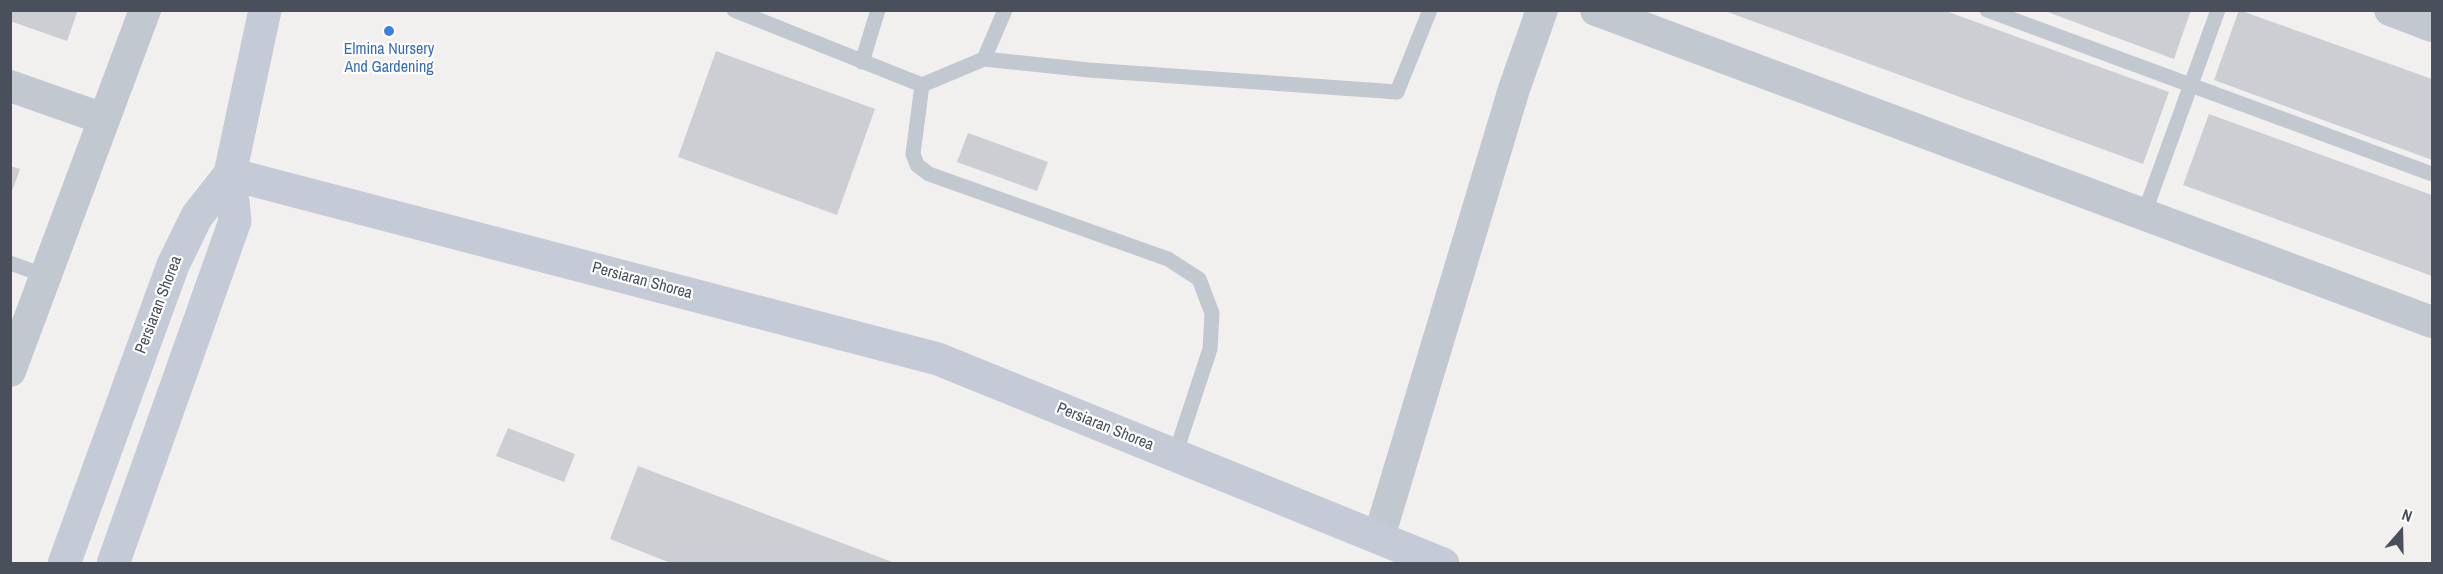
<!DOCTYPE html>
<style>
body{margin:0}
#map{position:relative;width:2443px;height:574px;overflow:hidden;background:#f2f0ef;font-family:"Archivo Narrow",sans-serif}
canvas{display:block}
.frame{position:absolute;inset:0;border:12px solid #49505b;pointer-events:none}
.north{position:absolute;left:2371px;top:502px;width:60px;height:60px;-webkit-text-stroke:4px #fff;paint-order:stroke;rotate:20deg;font-size:16px;font-weight:700;line-height:24px;text-align:center;color:#49505b}
.north::after{content:'';display:block;margin:auto;width:21px;height:27px;background:#49505b;clip-path:polygon(50% 0,100% 100%,50% 72%,0 100%)}
</style>
<div id="map">
<canvas width="2443" height="574"></canvas>
<div class="frame"></div>
<div class="north">N</div>
</div>
<script>
const ctx = document.querySelector('canvas').getContext('2d');
ctx.lineJoin = 'round';
function fill(path, color) {
  ctx.fillStyle = color;
  ctx.fill(path, 'evenodd');
}
function stroke(path, color, width, dash) {
  ctx.strokeStyle = color;
  ctx.lineWidth = width;
  ctx.lineCap = dash ? 'butt' : 'round';
  ctx.setLineDash(dash || []);
  ctx.stroke(path);
}
function write(font, color, halo, rows, align = 'center') {
  ctx.font = font + ' "Archivo Narrow",sans-serif';
  ctx.lineWidth = 4.5;
  ctx.setLineDash([]);
  ctx.textBaseline = 'middle';
  ctx.strokeStyle = halo;
  ctx.fillStyle = color;
  for (const [text, x, y, turn = 0] of rows) {
    ctx.save();
    ctx.translate(x, y);
    ctx.rotate((+turn || 0) * Math.PI / 180);
    ctx.textAlign = isNaN(turn) ? turn : align;
    if (halo) ctx.strokeText(text, 0, 0);
    ctx.fillText(text, 0, 0);
    ctx.restore();
  }
}
fill(new Path2D(`
 M10,10h68l-11,31 -57,-20z
 M1722,10h221l226,82 -26,72z
 M2042,10h149l-17,49z
 M2239,10l193,69v81l-218,-80z
 M716,51l159,58 -38,106 -159,-58z
 M2209,114l223,81v81l-249,-91z
 M968,133l80,29 -11,29 -80,-29z
 M10,166l10,3 -9,25h-1z
 M508,428l67,26 -11,28 -68,-26z
 M638,466l257,97v1h-222l-63,-25z`), '#cdced3');
stroke(new Path2D(`
 M734,10l188,75 -9,69 4,11 12,9 239,85 31,20 13,34 -2,36 -35,106
 M1987,10l445,164
 M984,59l21,-49
 M862,62l16,-52
 M922,85l62,-26 105,11 308,22 33,-82
 M2144,214l74,-204
 M10,263l36,13`), '#c1c8d0', 15);
stroke(new Path2D(`
 M1596,10l836,312
 M2390,10l42,16
 M10,86l94,33
 M10,371l135,-361
 M1379,537l135,-448 28,-79`), '#c1c8d0', 32);
stroke(new Path2D(`
 M230,174l708,185 505,205
 M64,564l109,-299 24,-49 33,-42
 M113,564l122,-343 -5,-47 35,-164`), '#c4cad6', 33);
for (const [x, y, r, color] of [
 [389,31,6,"#3f7fe0"]
]) {
  const dot = new Path2D();
  dot.arc(x, y, r, 0, 2 * Math.PI);
  ctx.fillStyle = color;
  ctx.fill(dot);
  stroke(dot, '#fff', 2);
}
write('16px', '#366cbe', '#fff', [
 ["Elmina Nursery",389,50],
 ["And Gardening",389,68]
]);
write('16px', '#49505b', '#fff', [
 ["Persiaran Shorea",642,281,15],
 ["Persiaran Shorea",159,305,-69],
 ["Persiaran Shorea",1105,427,22]
]);
</script>
